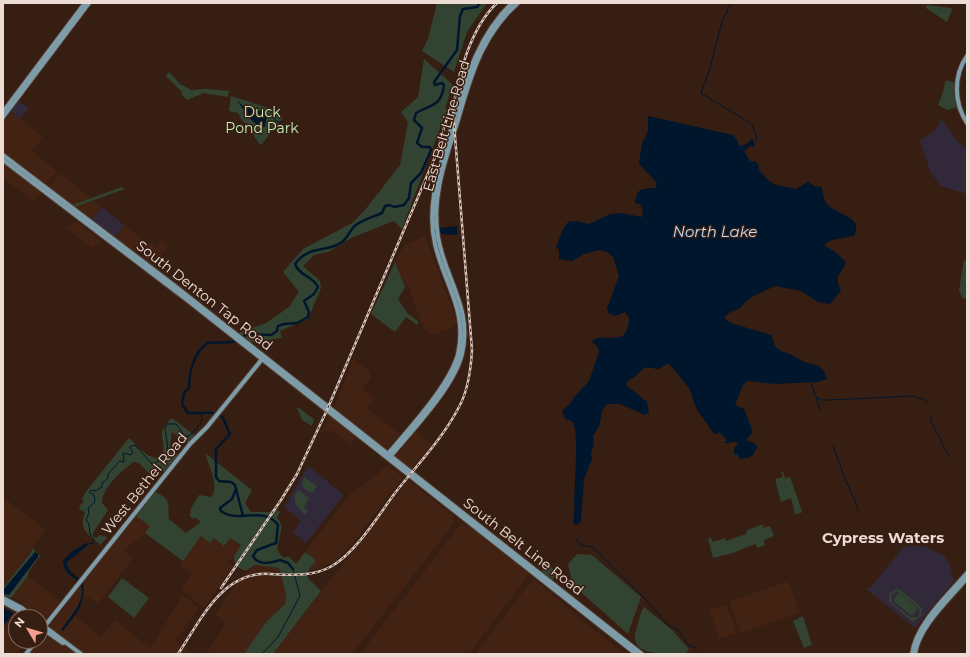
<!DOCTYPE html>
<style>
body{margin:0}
#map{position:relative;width:970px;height:657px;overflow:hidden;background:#371e12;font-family:Montserrat,sans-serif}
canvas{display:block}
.frame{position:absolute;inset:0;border:4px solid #eddcd4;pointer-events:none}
.north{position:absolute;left:8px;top:609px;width:40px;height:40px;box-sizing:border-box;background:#371e12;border:1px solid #806a60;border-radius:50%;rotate:308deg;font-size:11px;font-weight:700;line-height:16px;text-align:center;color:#eddcd4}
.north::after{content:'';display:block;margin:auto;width:14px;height:18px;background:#f59d8e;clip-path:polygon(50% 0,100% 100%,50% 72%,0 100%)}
</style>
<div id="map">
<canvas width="970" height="657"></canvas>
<div class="frame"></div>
<div class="north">N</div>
</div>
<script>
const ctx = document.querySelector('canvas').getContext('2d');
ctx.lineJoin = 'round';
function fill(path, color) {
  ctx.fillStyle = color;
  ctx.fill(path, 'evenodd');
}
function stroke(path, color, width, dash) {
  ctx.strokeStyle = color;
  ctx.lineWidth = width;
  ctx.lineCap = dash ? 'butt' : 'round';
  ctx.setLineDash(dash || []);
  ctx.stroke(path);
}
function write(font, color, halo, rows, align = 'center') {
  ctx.font = font + ' Montserrat,sans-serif';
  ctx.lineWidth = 3;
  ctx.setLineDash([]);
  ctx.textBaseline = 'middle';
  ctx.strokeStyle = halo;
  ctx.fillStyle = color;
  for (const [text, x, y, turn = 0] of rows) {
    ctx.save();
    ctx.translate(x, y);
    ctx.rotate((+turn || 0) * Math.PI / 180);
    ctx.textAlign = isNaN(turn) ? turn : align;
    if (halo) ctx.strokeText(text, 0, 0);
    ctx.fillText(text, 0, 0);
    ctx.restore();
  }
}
fill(new Path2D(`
 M11,111l32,26 -11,14 25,20 -10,12h-3l-41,-30v-32z
 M3,163l38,29 -7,10 -25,-20 -6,-2z
 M60,173l31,25 -19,7 -23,-18z
 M94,200l8,7 -11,13 -16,-13z
 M76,221l23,19 2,1 -9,7 -26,-20z
 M124,225l20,16 -9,11h-3l-18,-13z
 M425,236l32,86 -1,3 -8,4 -16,6 -8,-6 -16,-43 -3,1 -10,-25 5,-10 5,-7z
 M162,240l7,6 -17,21 -12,-9 10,-16 7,5z
 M353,359l17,13 1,6 -9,11 13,9 -8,11 33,25 -11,14h-4l-51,-41z
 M329,415l28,21 -7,9 -19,-15 -9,2z
 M415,431l17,13 -21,27 -17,-14v-3z
 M387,465l16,12 -52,69 -15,14 -14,7 -13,4 7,-11 -11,-8 46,-59 26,-18z
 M408,480l45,36 1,7 -102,131h-79z
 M3,497l43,33 -43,58z
 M136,516l14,10 -12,16 -3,-2 -10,11 8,7 -35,46 -8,-7h-5l-10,19 26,21 14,-17 35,28 33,-53 16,13 -24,33 20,13h-168l10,-13h3v-3l77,-100z
 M461,524l9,1 59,49 -60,80h-109z
 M201,536l29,2 11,7 -13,18 5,4 -29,41 -23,-19 11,-15 -12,-9z
 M255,565l24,3 7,26 -1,10 -19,18 -22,32h-38l20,-31 -11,-8 22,-33z
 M28,576l32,25 -15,19 -3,-1 -30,-23z
 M533,579l81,67 15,8h-154z
 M788,581l12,32 -59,20 -12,-31z
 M726,604l11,29 -18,6 -10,-29z
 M15,614l4,3h-3v24h12l-11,13h-14v-25z`), '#422213');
fill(new Path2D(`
 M19,101l10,7 -9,11 -9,-8z
 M942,119l14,21 11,10v44l-26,-8 -11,-15 -10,-31 14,-8z
 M102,207l22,18 -10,14 -23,-19z
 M308,466l36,29 -38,48 -13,-11 8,-11 -17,-14z
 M907,546h17l19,9 7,9 2,12 3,4 -40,48 -49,-39 5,-2 31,-38z`), '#312939');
fill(new Path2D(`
 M437,3h50l-20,29 -13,40 -32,-21 6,-12z
 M927,5l24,3 1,2 -5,12 -21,-14z
 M424,59l29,26 -8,23 2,2 -45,119 -8,-8 -41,16 -25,15 -14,3 -11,11 17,15 1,7 -13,31 -28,12 2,7 -32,4 -12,-9 28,-10 23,-16 10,-15 -16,-20 20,-23 49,-26 13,-13 35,-45 8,-43 -7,-10 17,-15z
 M169,72l11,12 11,6 15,-1 23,2 -1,6 -24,-4 -17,7 -6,-6 1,-2 -16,-16z
 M947,80l8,3 3,24 -10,3 -10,-5 5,-13 2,-10z
 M231,96l41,13 11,9 -22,27c-7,-6 -8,-13 -13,-19 -6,-6 -6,-4 -10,-13l-9,-2z
 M122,187l3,2 -50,18 -3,-2z
 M964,260l3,2v37l-5,-1 -3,-8z
 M395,262l10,25 -7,12 10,15 10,7v2l-1,2 -11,-8 -11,15 -24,-18z
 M297,408h2l15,11 -2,7 -10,-6z
 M172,418l23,18 -6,8 -17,-12 -2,15 9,9 -13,16 -4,-1 -1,-5h-3l-2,6 1,3 -4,3 -14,-15 -6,-1c-12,10 -31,25 -31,41l6,7 -15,23v3l3,2 4,-3 7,2 -6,8c-14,-11 -22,-15 -16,-33l-6,-3 2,-5 3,-2 -2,-4 6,-9 41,-51c8,7 20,24 33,19 6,-18 -9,-22 10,-39z
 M205,453l47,37 -7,13 6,9h19l4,-4 6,4 -3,5 5,9 -5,22 3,7 5,3 3,-2 8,8 9,-12 11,8 -9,13 1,5 13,13 -48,63h-29l22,-32 19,-18 1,-10 -7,-26 -24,-3 -9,6 -11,-5 -1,-10 7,-11 -11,-7 -6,8 -10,-8 -4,5 -9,-7 -18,25 -38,-28 5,-7 -14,-10 19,-24c16,7 13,11 14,27l17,14 15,-11 -6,-5 -2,2 -4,-4 2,-2 -1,-3 9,-15 12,2c10,-9 -3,-33 -6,-44z
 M781,472h2l2,6 5,-1 12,34 -1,2 -6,1 -4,-16 -10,4 -6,-23 8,-2z
 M304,477l13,9 -5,7 -9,-5 -1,-4z
 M298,490l11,8 -5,9 4,4 -3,4 -10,-12v-9z
 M764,524l-2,4 8,-2 4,10 -10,4 1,5 -7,3 -3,-4 -22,9 -20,5 -5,-19 3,-1 2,4 12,-4 1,3 20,-7 1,-4z
 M32,548l8,8 -11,15 -1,5 -17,22 -8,-3v-7l29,-37z
 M577,554l15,1 49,42 -13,37 -55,-49 -5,-21z
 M548,563l8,10 -4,8 -11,-9z
 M122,578l27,20 -15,20 -26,-21z
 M897,589l5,2 20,17 -1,8 -8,6 -24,-20v-8zM897,591l21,16 2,6 -2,4h-8l-18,-14 -1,-8z
 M899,593l19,15 -6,8 -19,-15z
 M644,607l27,22 18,20 -4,5c-21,0 -60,3 -48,-27 2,-6 3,-15 7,-20z
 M803,616l9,29 -8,3 -11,-27z`), '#334332');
fill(new Path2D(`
 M237,100l7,7 7,1 2,6 6,-3h6l2,3 -2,13h-5l-10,-8z
 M648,116l85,19 5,6 1,6 9,-4 4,-4 3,8 -5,-1 -6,5 6,10h5l4,4v5l10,11 7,4 20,4 12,-7 8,5 5,-1c2,5 2,13 6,18 11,12 37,12 27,32l-22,4 -7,4 1,3c7,2 15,10 20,15 -5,16 -13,9 -5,29l-11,13 -12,-2 -17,-11 -26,-5 -25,12 -10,10 -11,5 -5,5 7,5 40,12 4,11 4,4 13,5 12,7 15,4 5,5 3,8 -10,3 -42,2 -27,-3 -5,4 -8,20 9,4 9,23 -7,8 8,3 3,4 -4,8 -5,3 -8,1 -2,-4 -4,-1v-5l4,-7 -14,1 3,-3 -8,-8 -4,3 -18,-25 -8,-22 -19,-23 -3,-1 -8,5c-15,-1 -12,-5 -23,7 -3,3 -7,3 -9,6l-1,3 21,17 2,10 -4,3 -25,-11h-13l-5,7 -3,16 -6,9 1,8 -3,9 1,6 -8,20 -3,41 -2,4 -4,1c-4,-6 1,-13 -1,-20 0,-15 5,-71 -1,-82 -2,-3 -5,-3 -8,-4l-3,-8 8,-7 5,-8 14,-15 10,-29 -2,-6 -5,-4 1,-2c15,-8 35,9 36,-22l-4,-6 -10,4 -6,-2 -2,-6 12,-32 -6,-19 -6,-5 -8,-2 -15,4 -12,7 -13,-2v-9l-3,-3 7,-18 5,-7 8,-1 13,3 21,-10 11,-1 21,4 1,-6 -3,-7 -5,-1c1,-14 7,-15 20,-15l2,-5 -18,-19 3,-21 6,-12z
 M457,226v9l-16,-1 -2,-6z
 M86,543l2,2 -22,18 4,8 13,11c3,24 -7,32 -20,49l-2,-1c8,-12 31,-35 16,-49 -6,-6 -14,-9 -14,-20l8,-9z
 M35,552l3,2v3l-29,38 -5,-1 -1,-4z
 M3,607l10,6 -10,13z`), '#00162d');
stroke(new Path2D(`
 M731,3l-9,19 -12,46 -9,25 49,30 3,3 4,13 -4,4
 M273,116l3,5 5,2
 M810,381l6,16 5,3h8l84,-4 12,4 4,3
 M816,397l4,13
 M200,412l2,6 -1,6
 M931,416v5l18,36
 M833,446l12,33 12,26 1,6
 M576,539l4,6 13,2 56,56 19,22 10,5 10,15 8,3
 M87,544l7,-1v-4l-4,-5 -1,-10 -3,-4 3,-7 -1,-5 7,-6 -1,-7 -5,-3 3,-2 3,1 7,-4v-4l6,-5v-4l12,-13 4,1 -1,-9 8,2 2,-3 -4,-5 6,-2 17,19c21,-8 15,-18 13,-36l2,-4h9l9,12h4l10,-10
 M262,654l16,-17 22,-41 -7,-27`), '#00162d', 1);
stroke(new Path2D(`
 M236,489l-4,10 -12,9 1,3c17,13 43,-6 57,14l-2,18 -19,7 -4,6c5,10 19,7 27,4l8,3 5,6
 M243,516l-8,-31 -4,-3 -12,-1 -3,-4v-28l14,-15c-3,-5 -5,-14 -8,-17 -6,-7 -26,-3 -34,-4l-6,-9 2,-11 5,-5c0,-17 5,-35 18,-45l25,-1 16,-8 23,1 6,-4 1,-5 6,-2 13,-1 11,-6 1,-5 -5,-11 10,-7 4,-7c-5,-11 -19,-11 -23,-23 15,-20 33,-11 47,-22 6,-4 8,-13 14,-17 8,-6 17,-8 26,-12l3,-7 5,-1 4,2 10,-2 5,-7 2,-15 10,-10 10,-23 -1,-3h-8l-5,-4 5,-15 -8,-8 2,-7c16,-9 25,-6 28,-28l-2,-2 -7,2 -1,-3 23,-32 3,-34 3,-7 14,-2 3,-4`), '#00162d', 2.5);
const major = new Path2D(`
 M967,56c-14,20 -13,47 0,67
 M3,112l82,-109
 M3,117l86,-114
 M3,155l172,131 467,368
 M3,160l184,140 449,354
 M387,455c21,-25 63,-70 71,-101 10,-44 -14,-70 -23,-110 -9,-40 5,-77 16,-115 14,-46 25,-91 61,-126
 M390,457c23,-28 64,-70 72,-103 11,-46 -17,-75 -24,-117 -7,-40 8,-79 20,-117 7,-24 13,-47 24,-69 9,-18 21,-35 36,-48
 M3,598l19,10 11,9
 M3,602l15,8 9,7
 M40,623l41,31
 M40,627l23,16
 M40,632l150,-188 17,-17 56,-69
 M26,654l10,-13
 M912,654c4,-30 36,-59 55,-81
 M915,654c4,-28 35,-55 52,-76`);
stroke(major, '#50392d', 6);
stroke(major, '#7e9ba8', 4);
const rail = new Path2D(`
 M221,588l60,-88 16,-26 30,-64 97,-227 12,-28 14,-47
 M178,654c23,-34 44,-83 92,-80 22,1 43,3 62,-8 25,-15 46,-50 63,-73 23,-29 50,-57 66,-90 8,-17 10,-35 11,-53l-19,-239c4,-34 18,-84 44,-108`);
stroke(rail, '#d8c6be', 2.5);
stroke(rail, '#371e12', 1, [3]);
write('14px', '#beefb9', '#371e12', [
 ["Duck",262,113],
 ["Pond Park",262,129]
]);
write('14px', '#eddcd4', '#371e12', [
 ["East Belt Line Road",447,126,-74],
 ["South Denton Tap Road",204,296,38],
 ["West Bethel Road",145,484,-51],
 ["South Belt Line Road",523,547,38]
]);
write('italic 15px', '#bedefb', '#371e12', [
 ["North Lake",715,233]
]);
write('bold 15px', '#eddcd4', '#371e12', [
 ["Cypress Waters",883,539]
]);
</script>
